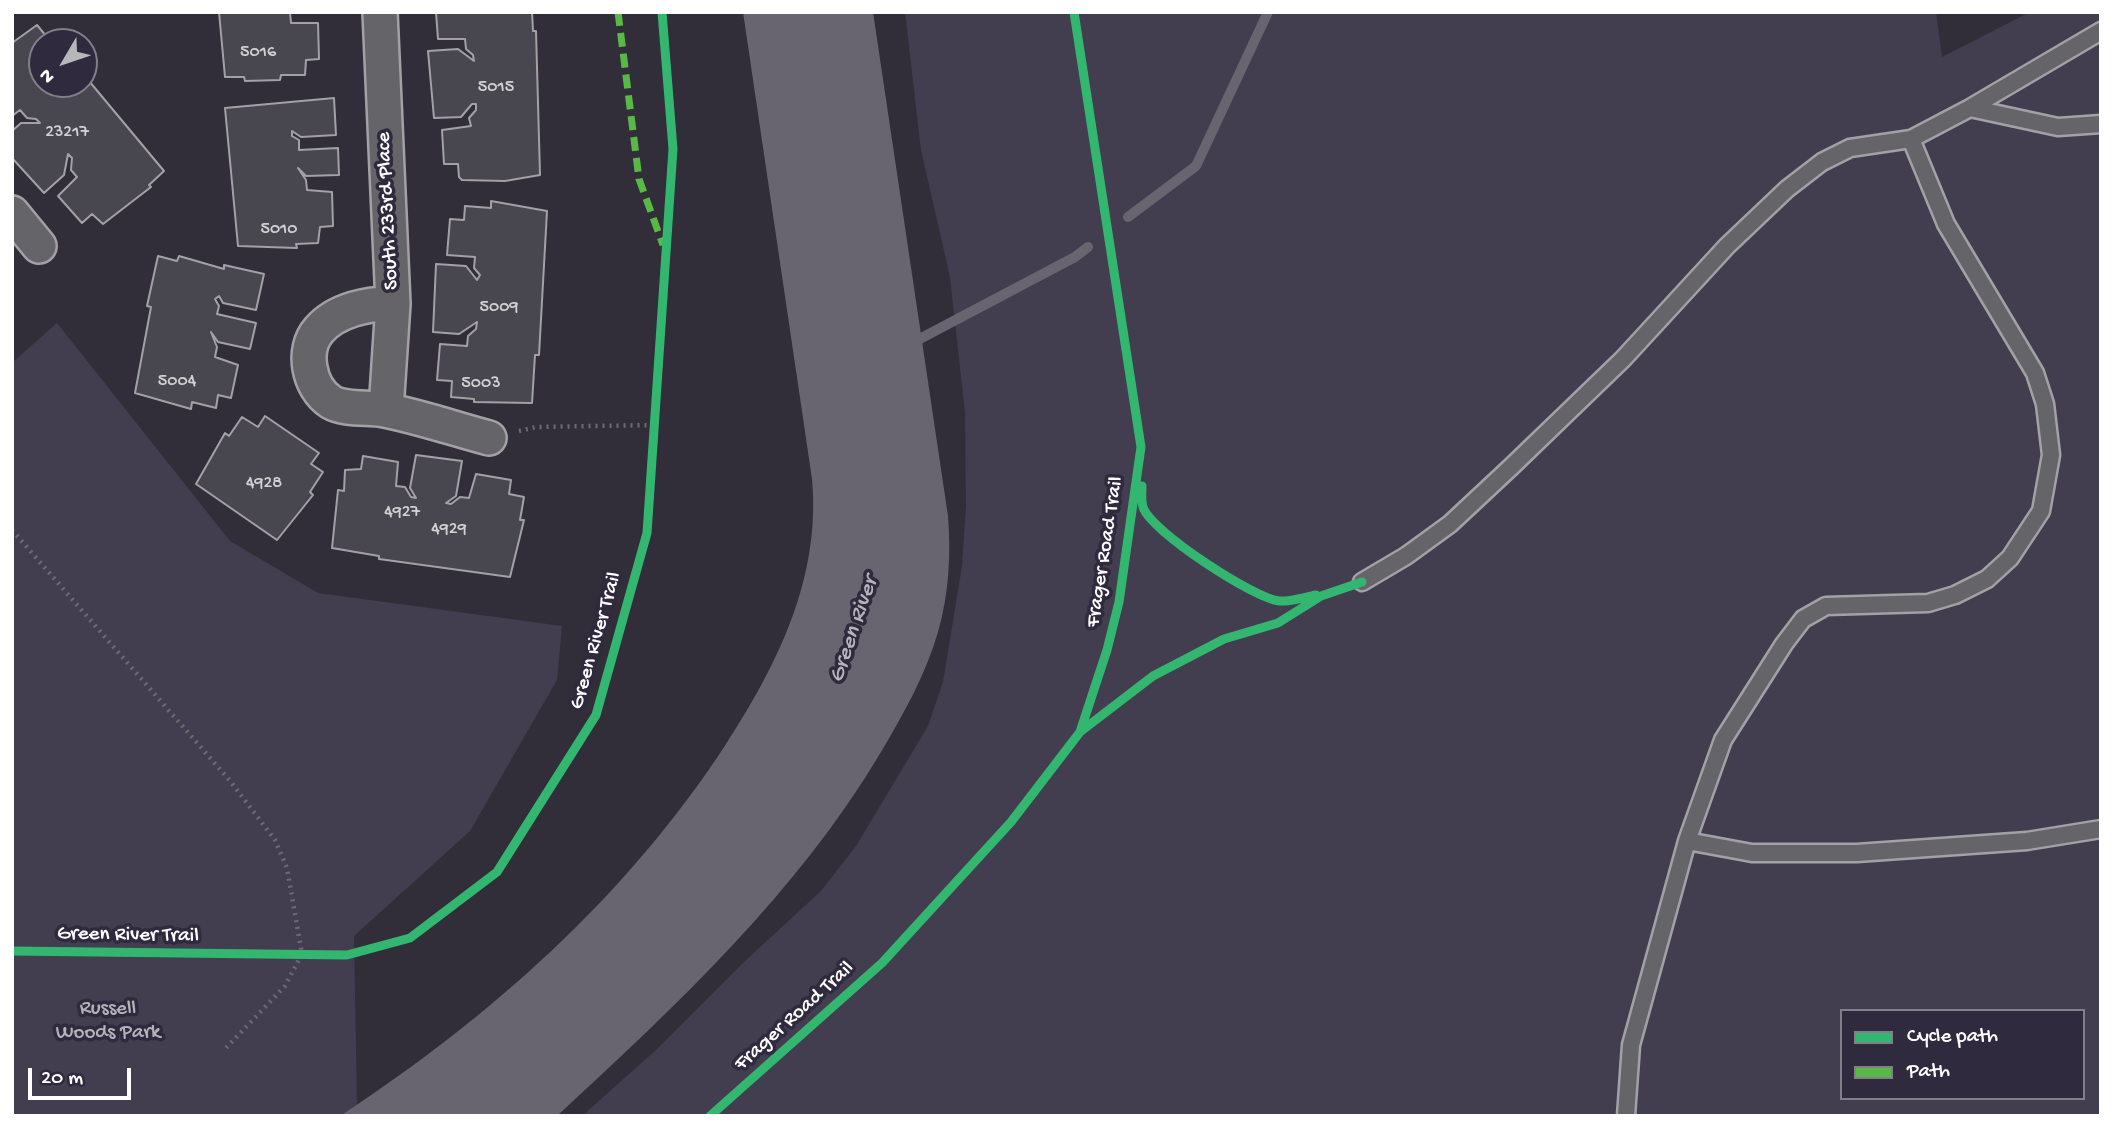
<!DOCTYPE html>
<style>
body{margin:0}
#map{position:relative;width:2113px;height:1128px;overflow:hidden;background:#312e39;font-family:"Gochi Hand",sans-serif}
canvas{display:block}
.frame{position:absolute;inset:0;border:14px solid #fff;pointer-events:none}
.legend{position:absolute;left:1840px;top:1009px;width:245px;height:91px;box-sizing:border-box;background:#2f2a3d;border:2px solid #827f8b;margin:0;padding:9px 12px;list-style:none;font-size:21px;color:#fff}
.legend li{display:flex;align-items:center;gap:14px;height:35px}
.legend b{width:35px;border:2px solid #827f8b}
.north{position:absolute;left:28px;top:28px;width:70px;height:70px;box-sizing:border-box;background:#2f2a3d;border:2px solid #827f8b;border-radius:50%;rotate:231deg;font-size:19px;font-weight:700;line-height:28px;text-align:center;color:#fff}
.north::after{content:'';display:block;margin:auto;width:24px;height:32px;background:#b7b6ba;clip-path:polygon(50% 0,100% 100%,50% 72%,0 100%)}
.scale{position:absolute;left:28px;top:1068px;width:103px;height:32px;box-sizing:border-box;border:4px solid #fff;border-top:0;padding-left:9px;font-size:21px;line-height:24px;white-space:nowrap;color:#fff;-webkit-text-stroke:5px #2f2a3d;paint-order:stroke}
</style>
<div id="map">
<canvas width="2113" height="1128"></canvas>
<div class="frame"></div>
<ul class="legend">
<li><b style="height:9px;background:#33b770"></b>Cycle path</li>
<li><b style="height:9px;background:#58b947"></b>Path</li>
</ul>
<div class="north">N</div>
<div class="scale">20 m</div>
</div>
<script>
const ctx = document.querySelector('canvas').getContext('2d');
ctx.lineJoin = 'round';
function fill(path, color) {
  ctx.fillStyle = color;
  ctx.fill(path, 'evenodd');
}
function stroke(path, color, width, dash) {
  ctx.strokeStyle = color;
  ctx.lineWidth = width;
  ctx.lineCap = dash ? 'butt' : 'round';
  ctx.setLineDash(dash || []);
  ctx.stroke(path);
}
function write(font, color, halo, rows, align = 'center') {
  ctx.font = font + ' "Gochi Hand",sans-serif';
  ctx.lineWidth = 7;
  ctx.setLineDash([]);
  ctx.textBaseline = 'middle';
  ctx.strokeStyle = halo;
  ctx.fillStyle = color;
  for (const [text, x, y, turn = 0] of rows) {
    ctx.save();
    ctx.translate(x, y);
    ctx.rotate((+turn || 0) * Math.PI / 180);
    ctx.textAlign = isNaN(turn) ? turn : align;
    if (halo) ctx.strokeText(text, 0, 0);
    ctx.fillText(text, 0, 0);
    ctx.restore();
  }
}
fill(new Path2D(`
 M905,12h1031l6,45 88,-45h71v1104h-1519l74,-66 89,-89 76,-70 35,-45 72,-120 15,-44 19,-116 4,-60 -1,-94 -15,-135 -29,-127zM1842,1011h241v87h-241z
 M57,323l173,218 88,52 244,33 -5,54 -87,151 -116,105 3,169 -17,11h-328v-753z`), '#433e4f');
fill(new Path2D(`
 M743,12h130l75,504c3,39 1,78 -10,116 -12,42 -35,83 -57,120 -83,140 -205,254 -324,364h-217c151,-99 287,-220 386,-372 52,-80 95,-167 86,-265z`), '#686571');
stroke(new Path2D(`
 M1128,217l68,-51 72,-154
 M912,343l163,-86 13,-10`), '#686571', 10);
const building = new Path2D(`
 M219,12h71l1,11h27l1,36 -13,1 -1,15h-24l-1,5 -35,1 -1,-4h-19z
 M436,12h96l1,19h3l4,144 -35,6 -43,-1 -3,-3 -1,-13h-14l-2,-34 29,-4 -2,-8 7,-8v-6h-4l-11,13 -27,1 -6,-67 30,-2 16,12 -1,-6 -7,-6 -1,-10h-27z
 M37,25l14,17h-9v42h42v-9l80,96 -15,14 2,2 -48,37 -11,-10 -10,9 -24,-27 19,-19 -6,-7 1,-12 -4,-4 -4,21 -20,18 -32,-35v-27l9,-8h19l-4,-4 -9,-1 -7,-8 -8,6v-73z
 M334,98l2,37 -35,2 -9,-6v5l7,4v10l39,-2 1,27 -33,1 -8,-8 8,12 1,10 25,2 1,34 -13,1 -2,16 -22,1 1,4 -59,-2 -13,-138z
 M491,201l56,10 -8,144h-4l-3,48 -58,-1v-3l-23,-2 1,-16 -15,-1 3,-36 27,2 1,-10 8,-7 1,-7 -18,12 -26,-2 3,-68 30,2 11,14 3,-5 -6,-7 1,-11 -28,-2 3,-36 14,1 1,-14 26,2z
 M158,256l19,5 2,-5 45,13v-4l40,9 -8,36 -33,-7 -4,-7 -4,3 4,7 -2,8 39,9 -6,26 -32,-7 -7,-10 6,15 -2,10 23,8 -7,33 -13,-3 -2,13 -24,-6 -1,7 -56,-16 16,-86 -4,-1z
 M265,416l54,37 -8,11 12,8 -13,20 3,3 -36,45 -81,-56 29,-51 4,3 13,-19 16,10z
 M416,455l46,6 -6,35 -10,7 5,1 9,-7 9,1 7,-24 35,6 -2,14 15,3 -4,23h4l-14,57 -131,-18v-3l-47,-8 6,-58 6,1 1,-21 16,-1 2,-13 35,6 -2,24 9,1 6,10 5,1 -6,-10z`);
fill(building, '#48464e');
stroke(building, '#a2a1a6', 2);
const service = new Path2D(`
 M1970,108l131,-77
 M1362,582l44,-26 44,-32 61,-57 112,-108 104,-113 60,-57 35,-27 28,-14 61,-9 59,-31 88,19 43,-3
 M1687,841l65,12h105l170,-12 74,-12
 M1626,1116l5,-71 56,-204 36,-101 61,-96 19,-25 23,-13 102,-3 27,-8 32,-16 23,-21 31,-47 10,-56 -6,-51 -10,-31 -89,-149 -35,-85`);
const minor = new Path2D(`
 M380,12l13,292 -7,106
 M12,213l27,33
 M393,304c-24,-1 -57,6 -74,26 -18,20 -10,58 12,72 13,8 39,5 54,8 35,7 70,19 104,28`);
stroke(service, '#a2a1a6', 21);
stroke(minor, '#a2a1a6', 38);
stroke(new Path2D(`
 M519,431l17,-4 118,-2
 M12,530l219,252 44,58 12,28 15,86 -17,32 -59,62`), '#6d6b71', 4.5, [2, 5]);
stroke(service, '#656469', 16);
stroke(minor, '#656469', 33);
stroke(new Path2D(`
 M618,12l21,167 24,66`), '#58b947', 7, [14, 7]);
stroke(new Path2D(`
 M1142,486c0,6 -1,15 1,21 7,24 112,92 136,94 11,1 26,-4 37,-6
 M1080,732l73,-56 71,-37 54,-16 43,-27 41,-14
 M12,951l335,4 63,-17 87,-66 99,-157 51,-182 26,-384 -11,-137
 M710,1116l172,-153 129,-141 69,-90 27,-82 12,-48 22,-155 -67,-435`), '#33b770', 9);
write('18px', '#d1d1d3', null, [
 ["5016",258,53],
 ["5015",496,88],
 ["23217",67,133],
 ["5010",279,230],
 ["5009",499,308],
 ["5004",177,382],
 ["5003",481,384],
 ["4928",264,484],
 ["4927",402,513],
 ["4929",449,530]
]);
write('21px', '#fff', '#2f2a3d', [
 ["South 233rd Place",389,211,-93],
 ["Frager Road Trail",1106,552,-81],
 ["Green River Trail",597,641,-74],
 ["Green River Trail",128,936,1],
 ["Frager Road Trail",795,1017,-42]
]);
write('21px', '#b5b3ba', '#2f2a3d', [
 ["Russell",108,1010],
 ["Woods Park",108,1034]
]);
write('italic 23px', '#b6b4bb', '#2f2a3d', [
 ["Green River",855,630,-71]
]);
</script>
